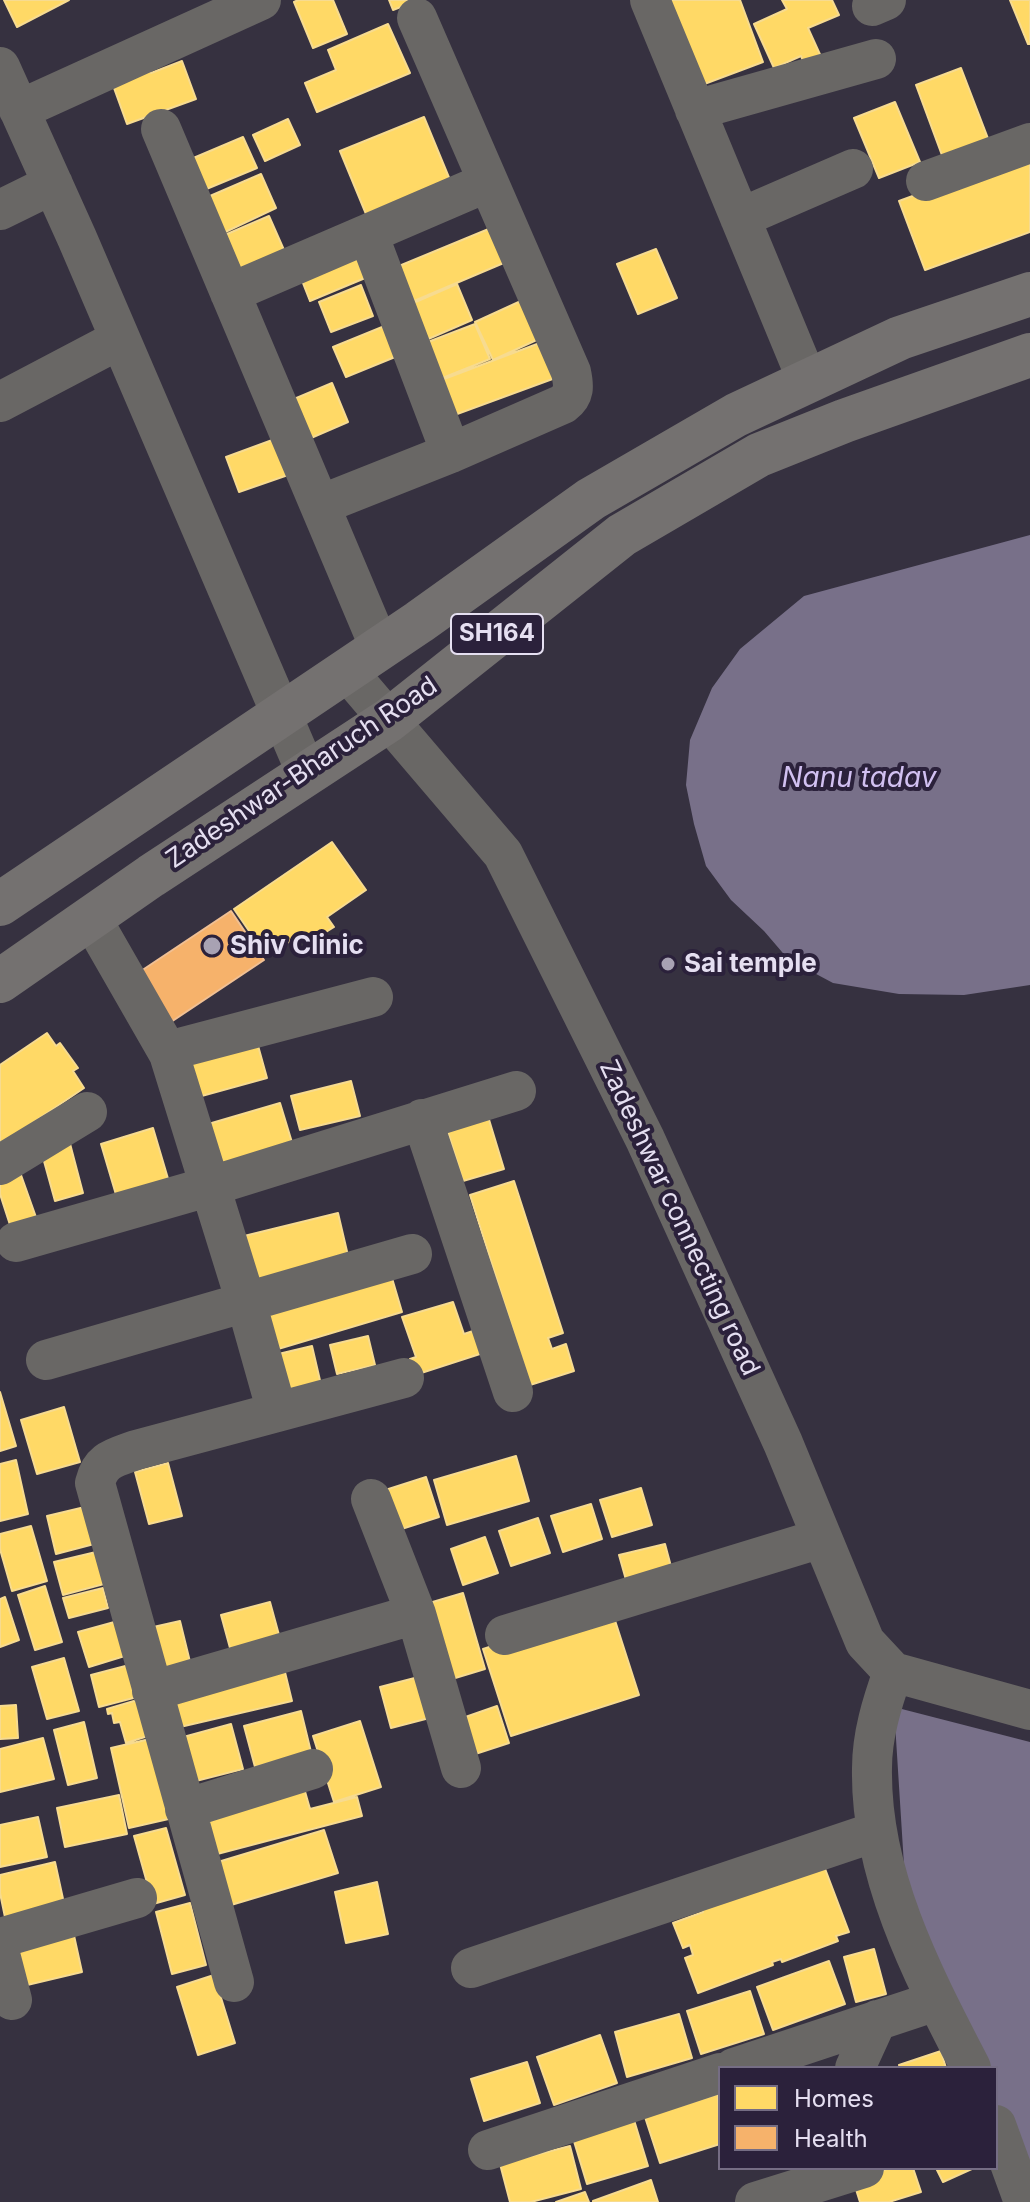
<!DOCTYPE html>
<style>
body{margin:0}
#map{position:relative;width:1030px;height:2202px;overflow:hidden;background:#363140;font-family:Inter,sans-serif}
canvas{display:block}
.legend{position:absolute;left:718px;top:2066px;width:280px;height:104px;box-sizing:border-box;background:#2b213b;border:2px solid #756d84;margin:0;padding:10px 14px;list-style:none;font-size:24px;color:#e5dff1}
.legend li{display:flex;align-items:center;gap:16px;height:40px}
.legend b{width:40px;border:2px solid #756d84}
</style>
<div id="map">
<canvas width="1030" height="2202"></canvas>
<ul class="legend">
<li><b style="height:22px;background:#ffd966"></b>Homes</li>
<li><b style="height:22px;background:#f6b26b"></b>Health</li>
</ul>
</div>
<script>
const ctx = document.querySelector('canvas').getContext('2d');
ctx.lineJoin = 'round';
function fill(path, color) {
  ctx.fillStyle = color;
  ctx.fill(path, 'evenodd');
}
function stroke(path, color, width, dash) {
  ctx.strokeStyle = color;
  ctx.lineWidth = width;
  ctx.lineCap = dash ? 'butt' : 'round';
  ctx.setLineDash(dash || []);
  ctx.stroke(path);
}
function write(font, color, halo, rows, align = 'center') {
  ctx.font = font + ' Inter,sans-serif';
  ctx.lineWidth = 8;
  ctx.setLineDash([]);
  ctx.textBaseline = 'middle';
  ctx.strokeStyle = halo;
  ctx.fillStyle = color;
  for (const [text, x, y, turn = 0] of rows) {
    ctx.save();
    ctx.translate(x, y);
    ctx.rotate((+turn || 0) * Math.PI / 180);
    ctx.textAlign = isNaN(turn) ? turn : align;
    if (halo) ctx.strokeText(text, 0, 0);
    ctx.fillText(text, 0, 0);
    ctx.restore();
  }
}
fill(new Path2D(`
 M1030,535v450l-66,10 -65,-1 -66,-11 -45,-24 -24,-28 -33,-31 -25,-34 -12,-42 -8,-39 4,-45 22,-52 28,-39 64,-53z
 M894,1707l136,35v458l-34,-91v-41h-16l-75,-187z`), '#787089');
const homes = new Path2D(`
 M4,0h65l-52,27z
 M298,0h35l14,34 -34,14 -19,-46z
 M389,0h30l-26,10z
 M666,0h74l23,62 -64,24z
 M782,0h50l7,15 -31,13 15,33 -17,8 -5,-13 -27,12 -20,-44 33,-15z
 M1010,0h20v44h-2z
 M388,24l22,49 -93,39 -12,-29 31,-13 -8,-20z
 M182,61l14,38 -69,25 -17,-47 37,-14 4,10z
 M961,68l28,73 -46,17 -27,-73z
 M895,102l25,60 -41,16 -25,-60z
 M424,117l26,63 -84,34 -26,-63z
 M288,119l12,26 -35,16 -12,-26z
 M243,137l14,31 -53,22 -13,-31z
 M1030,153v79l-105,38 -26,-69z
 M261,174l15,34 -57,27 -16,-36z
 M269,216l15,34 -48,22 -16,-35z
 M491,228l15,34 -92,39 -15,-35z
 M356,244l14,32 -60,25 -13,-33z
 M656,249l21,49 -39,16 -21,-50z
 M457,284l15,36 -46,20 -15,-36z
 M361,285l12,31 -42,16 -12,-30z
 M523,300l18,38 -48,22 -18,-38z
 M475,324l15,35 -55,22 -15,-36z
 M387,325l13,30 -54,22 -13,-30z
 M545,341l13,36 -109,40 -13,-35z
 M332,383l16,39 -37,16 -17,-39z
 M275,439l13,36 -49,17 -13,-35z
 M332,842l34,48 -39,27 7,10 -24,15 -7,-10 -36,25 -33,-48z
 M47,1033l9,13 4,-3 18,25 -5,3 11,17 -84,57v-80z
 M257,1042l10,36 -69,19 -10,-35z
 M351,1081l9,35 -60,14 -9,-34z
 M280,1103l14,46 -82,23 -14,-45z
 M487,1113l17,56 -41,12 -17,-55z
 M153,1128l16,54 -52,16 -16,-54z
 M68,1136l15,57 -28,8 -16,-58z
 M21,1175l16,45 -26,8 -11,-34v-11z
 M514,1181l49,152 -15,5 4,11 14,-5 8,27 -44,14 -60,-190z
 M338,1213l11,47 -98,23 -11,-46z
 M389,1268l13,44 -134,40 -14,-43z
 M453,1302l11,32 12,-4 7,23 -68,22 -5,-16 6,-2 -14,-40z
 M368,1336l7,29 -38,9 -7,-29z
 M312,1346l10,43 -42,10 -10,-43z
 M0,1392l16,54 -16,5z
 M64,1407l16,55 -43,12 -16,-54z
 M516,1456l13,45 -82,24 -13,-45z
 M16,1460l12,54 -28,7v-57z
 M168,1463l14,53 -33,8 -14,-52z
 M426,1477l13,40 -50,16 -13,-40z
 M641,1488l11,37 -40,12 -12,-37z
 M591,1504l11,35 -39,13 -12,-36z
 M89,1506l9,37 -42,11 -9,-38z
 M538,1518l12,35 -39,13 -12,-35z
 M31,1526l16,55 -35,10 -12,-42v-15z
 M485,1537l13,36 -35,12 -12,-36z
 M665,1544l8,30 -45,13 -9,-32z
 M96,1552l8,32 -41,11 -9,-33z
 M45,1586l17,56 -27,8 -17,-55z
 M103,1588l5,20 -39,10 -6,-20z
 M463,1593l22,76 -43,13 -23,-76z
 M5,1597l14,43 -19,7v-48z
 M270,1602l12,44 -49,13 -12,-44z
 M611,1608l28,87 -128,41 -28,-87z
 M118,1621l10,34 -39,12 -11,-35z
 M180,1621l12,49 -40,9 -12,-49z
 M64,1658l15,53 -32,8 -15,-52z
 M133,1664l8,32 -42,11 -8,-32z
 M283,1664l9,37 -112,26 -9,-37z
 M430,1674l11,41 -50,13 -11,-41z
 M144,1698l4,38 -22,7 -6,-21 -6,1 -2,-10 -4,1 -1,-5z
 M16,1705l2,33 -18,1v-33z
 M497,1706l12,37 -46,15 -12,-36z
 M301,1711l10,41 -56,15 -11,-41z
 M360,1721l21,66 -47,15 -21,-66z
 M84,1722l13,56 -29,7 -14,-55z
 M231,1724l12,45 -55,14 -12,-44z
 M43,1738l11,41 -54,13v-43z
 M154,1738l19,80 -44,10 -18,-80z
 M304,1788l6,21 47,-12 5,19 -160,42 -10,-40z
 M119,1795l8,39 -62,13 -8,-39z
 M38,1817l9,40 -47,10v-42z
 M166,1828l19,67 -32,9 -19,-68z
 M324,1830l14,43 -117,35 -13,-43z
 M55,1862l10,46 -59,14 -6,-29v-18z
 M824,1866l25,66 -13,4 2,5 -56,21 -1,-3 -9,3 1,3 -75,28 -13,-35 8,-3 -3,-10 -7,3 -10,-25 30,-11 -5,-11z
 M377,1882l11,52 -42,9 -11,-51z
 M190,1903l16,62 -34,9 -16,-62z
 M73,1931l9,41 -59,14 -10,-42z
 M874,1949l12,45 -30,8 -12,-45z
 M829,1961l16,43 -72,26 -16,-43z
 M214,1975l21,68 -37,12 -21,-68z
 M750,1991l14,43 -63,20 -14,-43z
 M679,2014l13,44 -65,19 -12,-45z
 M600,2035l17,48 -63,22 -17,-48z
 M941,2051l5,17h-46l-1,-3z
 M527,2062l13,41 -56,18 -13,-42z
 M718,2094l2,50 -60,19 -15,-46z
 M634,2120l14,46 -61,18 -14,-46z
 M570,2146l11,43 -50,13h-21l-10,-38z
 M890,2168h23l8,24 -32,10h-29l-7,-22z
 M936,2168h38l-31,14z
 M651,2180l7,22h-65v-1z
 M585,2192l4,10h-33z`);
fill(homes, '#ffd966');
stroke(homes, '#f7db90', 2);
const health = new Path2D(`
 M231,911l33,49 -96,64 -33,-49z`);
fill(health, '#f6b26b');
stroke(health, '#f1c093', 2);
stroke(new Path2D(`
 M650,0l158,382
 M872,6l14,-6
 M0,67l77,171 230,536
 M19,110l242,-110
 M695,110l181,-51
 M161,129l219,519
 M926,181l104,-38
 M0,210l53,-26
 M740,218l113,-49
 M368,234l83,219
 M230,293l258,-111
 M0,402l120,-63
 M320,505l131,-52 112,-49c12,-9 11,-18 8,-32l-154,-354
 M346,670l157,184 142,285 138,304 82,199 28,30 137,38
 M91,918l78,136
 M422,1119l91,273
 M0,1165l87,-53
 M16,1242l195,-56 305,-95
 M46,1360l366,-106
 M277,1412l-31,-110 -77,-248 14,-7 190,-50
 M371,1499l45,115 45,154
 M505,1635l317,-97
 M893,1672c-11,31 -21,63 -21,96 -2,107 51,207 99,300
 M152,1691l264,-77
 M185,1809l128,-40
 M0,1938l137,-40
 M0,1954l12,46
 M471,1968l404,-136
 M234,1982l-139,-499c6,-24 20,-25 41,-33l268,-72
 M734,2068l202,-67
 M855,2068l22,-48
 M996,2125l28,77
 M488,2150l232,-77
 M755,2202l109,-34`), '#696765', 40);
stroke(new Path2D(`
 M0,904l419,-282 172,-123 145,-84 164,-77 130,-44
 M0,981l151,-105 238,-156 233,-185 137,-80 85,-34 186,-66`), '#747170', 44);
for (const [x, y, r, color] of [
 [212,946,10,"#a8a2b3"],
 [668,964,8,"#a8a2b3"]
]) {
  const dot = new Path2D();
  dot.arc(x, y, r, 0, 2 * Math.PI);
  ctx.fillStyle = color;
  ctx.fill(dot);
  stroke(dot, '#2b213b', 3);
}
for (const [x, y, w] of [
 [497,634,92]
]) {
  const box = new Path2D();
  box.roundRect(x - w / 2, y - 20, w, 40, 6);
  ctx.fillStyle = '#2b213b';
  ctx.fill(box);
  stroke(box, '#e5dff1', 2);
}
write('bold 24px', '#e5dff1', null, [
 ["SH164",497,634]
]);
write('26px', '#e5dff1', '#2b213b', [
 ["Zadeshwar-Bharuch Road",302,773,-34],
 ["Zadeshwar connecting road",679,1218,65]
]);
write('bold 26px', '#e5dff1', '#2b213b', [
 ["Shiv Clinic",230,946],
 ["Sai temple",684,964]
], 'left');
write('italic 28px', '#d1c0f1', '#2b213b', [
 ["Nanu tadav",859,779]
]);
</script>
